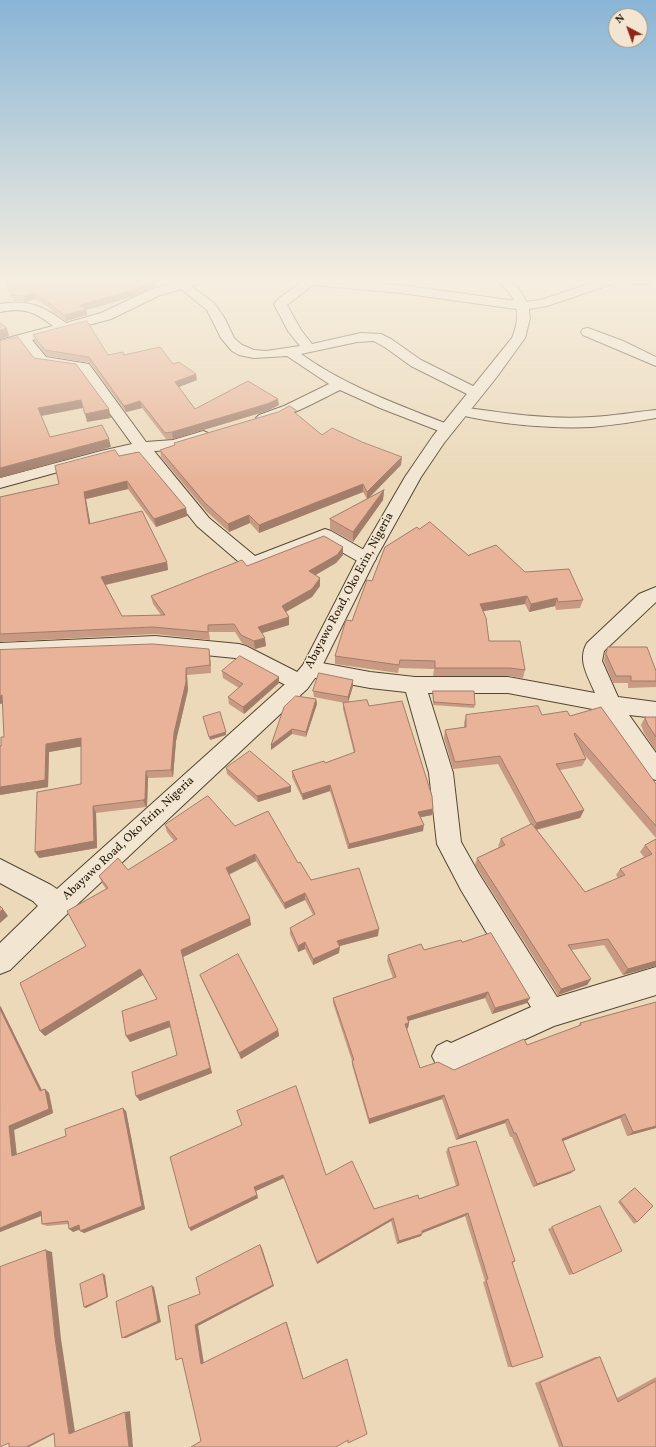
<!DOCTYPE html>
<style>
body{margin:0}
#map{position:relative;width:656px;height:1447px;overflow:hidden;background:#ebd9b9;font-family:Vollkorn,serif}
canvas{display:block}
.north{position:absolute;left:608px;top:8px;width:40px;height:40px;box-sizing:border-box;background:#f2e6d2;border:1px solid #9f9280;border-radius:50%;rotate:319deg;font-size:11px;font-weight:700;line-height:16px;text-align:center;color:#221505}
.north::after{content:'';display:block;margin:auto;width:14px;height:18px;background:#8f2418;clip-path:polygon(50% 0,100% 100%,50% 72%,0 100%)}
</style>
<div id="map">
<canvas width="656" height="1447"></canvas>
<div class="north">N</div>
</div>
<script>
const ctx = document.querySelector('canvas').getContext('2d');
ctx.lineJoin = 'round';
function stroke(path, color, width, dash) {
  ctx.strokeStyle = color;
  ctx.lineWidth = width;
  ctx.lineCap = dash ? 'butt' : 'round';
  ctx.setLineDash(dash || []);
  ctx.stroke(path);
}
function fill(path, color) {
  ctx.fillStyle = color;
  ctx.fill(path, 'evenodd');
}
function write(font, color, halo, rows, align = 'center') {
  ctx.font = font + ' Vollkorn,serif';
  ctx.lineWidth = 3;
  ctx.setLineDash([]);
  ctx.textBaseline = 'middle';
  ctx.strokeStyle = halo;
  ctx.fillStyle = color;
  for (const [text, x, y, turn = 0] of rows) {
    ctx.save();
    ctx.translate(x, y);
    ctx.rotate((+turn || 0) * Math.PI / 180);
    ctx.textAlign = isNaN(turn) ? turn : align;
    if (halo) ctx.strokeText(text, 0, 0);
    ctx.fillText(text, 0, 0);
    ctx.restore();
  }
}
const minor = new Path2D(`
 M178,281h22l-2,3 -7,2 24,18 10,15 9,19 8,7 12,5 12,1 34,-5 -12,-15 -14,-27 5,-6 24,-17h44l54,4 122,17 18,-2 56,-19h17l-2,3 -65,22 -24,4 -122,-17 -88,-8 -26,20 14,25 11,14 49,-11 20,1 10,5 30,21 60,30 2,3 -2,3 -5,1 -5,-1 -60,-30 -25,-18 -12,-7 -17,1 -56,12c46,33 99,51 151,72l3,3 -3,3 -5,2 -67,-26 -40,-18c-17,8 -64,35 -81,31l-3,-3 3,-3 25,-9 45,-22 -42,-28 -33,2 -15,-3 -7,-4 -11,-13 -14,-28 -26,-21 -23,7 -47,23 -79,21 14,17 43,7 57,78 27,-2 30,-9 5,2 3,3 -3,3 -34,11 -20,1 55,67 46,38 70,-27 6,2 42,24 3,4 -3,4 -6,2 -6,-2 -37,-21 -71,28 -7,-2 -49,-42 -59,-74 -29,6 -109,30v-10l101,-27 31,-7 -53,-73 -42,-7 -16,-21 -21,5v-8l53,-14c-18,-14 -29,-19 -53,-14v-8c28,-5 44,2 66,19l35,-10 49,-23z
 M631,281h19l-2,3h-15z
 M588,328l35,13 33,16v9l-73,-31 -2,-3 2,-3z
 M461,407c43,6 87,13 131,10 21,-1 43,-5 64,-7v8c-21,4 -42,7 -64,9 -41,2 -96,-3 -136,-13l-2,-3 2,-3z
 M656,587v15l-52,49 -2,10 16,36 38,5v16l-27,-3 27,38v27l-8,-2 -45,-67 -95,-18h-80l25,80 8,69 18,32 78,123 99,-30v28l-102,31 -103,47 -14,-7 -5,-10 5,-10 10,-5 4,2 80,-36 -70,-117 -24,-46 -8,-71 -23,-81 -36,-4 -59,-11 -7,-3 -3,-5 3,-5 7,-3 59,11 45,5h93l87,16c-7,-17 -18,-33 -8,-50l52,-49z
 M155,636l84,8 7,2 61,31 4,6 -4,6 -7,2 -7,-2 -58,-31 -80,-8 -155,7v-14z`);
const tertiary = new Path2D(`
 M498,281h13l9,9 8,15 2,13 -5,20 -29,40 -52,65 -23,34 -45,81 -58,116 -11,15 -241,226 -56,55 -10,4v-31l38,-37 -5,-5 -33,-18v-24l51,26 6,4 236,-212 10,-12 55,-107 47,-81 28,-41 79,-98c6,-14 8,-30 -1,-43 -4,-5 -9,-9 -13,-14z`);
stroke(minor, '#544632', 2);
stroke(tertiary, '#544632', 2);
fill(minor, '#f2e6d2');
fill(tertiary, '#f2e6d2');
fill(new Path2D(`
 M4,281h152l1,5 -25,11 -46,13 1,5 -21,6 -13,-9 -2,-3 -16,-10 -10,3 -11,-1z
 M33,335l75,20h16l49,9 24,16 -18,7 16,22 84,-4 -12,6 -94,28h-7l-24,-31 -16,4 -36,-49 -43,-7 -12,-15z
 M297,414l25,21 79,30 -34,34 17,-9 -1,10 -30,42 -23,-13v-10l37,-20 -4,-7 -104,41 -9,-10 -21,9 -23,-21 -45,-54 -1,-7 14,-5v-2z
 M119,456l67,52 1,8 -31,11 -28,-38 -42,10 4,25 77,38 1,8 -62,15 16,31 39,-1 -8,-11 -2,-8 96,-30 96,-19v8l-7,8 -21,12 5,11 -8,11 -26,15 3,5v8l-27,8 4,13 -11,3 -13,-6 -7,-11h-26l1,8 -55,-6 -155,8v-145l59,-13z
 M469,556l56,16 58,28 -3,8 -24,2 -1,-4 -26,6 -4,-8 -42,7 6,30 36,29 -2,8 -15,-2h-75l1,-7 -35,-1 -1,5 -63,-9v-8l37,-75z
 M608,647l48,24v16l-28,1v-5h-15l-9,-22 1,-7z
 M209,649l1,8 1,16 -24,2 1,15 -12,51 -3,36 -25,1 -1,28 -1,1 -50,6 1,35 -58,10 42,-74v-38l-32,6 -1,35 -48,8v-49h1l3,-9z
 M222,671l57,6v6l-35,31 -15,-10 -1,-7 11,-9 -16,-10z
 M353,680v6l-5,16 21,4 64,103 -1,6 -12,2 3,14 -75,18 -18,-58 -27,9 -11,-23v-6l33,-8 29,-10 -11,-44v-6h2l-31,-6 -1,-6z
 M433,691l42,14 -1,3 -41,-3z
 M316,699l1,5 -11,33 -14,-3 -21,16z
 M466,715h76l28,1 86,68v54l-73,-85 3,6 -4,7 -22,4 24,40 -4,8 -43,12 48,62 33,-14 -2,-3 4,-6 24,-12 -4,-5 5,-7 11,-6v127l-33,9 -19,-30 -32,5 19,29 -4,6 -29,10 -83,-130 2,-7 22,-11 -1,-1 3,-7 30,-14 -33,-61 -45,5 -9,-31 1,-8 19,-3v-4z
 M645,717h11v34l-12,-18 -3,-8z
 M226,768l65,24 -33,10 -31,-28z
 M165,825l70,1 63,37 13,17 67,56 -39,10v7l-26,12 -8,-16 -7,3 -8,-18v-6l23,-13 -8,-15 -20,9 -29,-48 -27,14 22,50 -68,32 29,116 -72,28 -4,-5 41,-41 -6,-28 -41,15 27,-43 -14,-24 -98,61 -5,-5 46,-85 20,-57 -4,-6 -3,-7 29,-6 46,-29 -7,-9z
 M462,942l65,61 -35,11 -7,-16 -77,23 1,2 -1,5 -1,1 13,39 34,2 73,-25 51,-18 2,-4 76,-21v126l-29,8 -7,-18 -57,23 8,32 -38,14 -21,-50h-2l-5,-14 -49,17 -14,-41 -73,25 -17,-59v-4l-19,-58v-5l60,-20 -6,-17 1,-6 36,-5z
 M200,975l78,55 1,6 -38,23 -38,-77z
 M0,1006l42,84 3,-1 4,4 4,20 -39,17 3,25 49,-19 60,-25 19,98 -61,24 -4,-2v-2l-7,3 -5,-8 -21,2 -5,-2 -1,-8 -41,16z
 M448,1148l67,113 -2,2 -1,104h-4l-25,-85 2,-1 -20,-65 -43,17v1l-1,2 -24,8 -6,-23 -74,43 -33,-86 -28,13 2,7 -67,33 -21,-74 156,18 48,34 45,-10 37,-13 -10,-34z
 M635,1188l2,34 -3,2 -16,-22z
 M552,1227l21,47 -4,1 -21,-46z
 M595,1357h5l17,41 39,-21v70h-97l-24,-64z`), '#c89a83');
fill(new Path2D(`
 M155,281h1l1,5 -25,11 -46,13 1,5 -21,6 -1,-6 15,-10z
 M34,293l1,6 -10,3 -1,-6z
 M7,328l2,8 -9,3v-9z
 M196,374l1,6 -21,8 -1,-6z
 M278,399l1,6 -12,6 -94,28 -1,-7z
 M81,400l2,8 -42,8 -3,-8z
 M140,401l2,7 -16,4 -2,-6z
 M109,409l2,9 -24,4 -2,-8z
 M109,439l2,8 -111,31v-10z
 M402,457l-1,8 -34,35v-8z
 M127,481l1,8 -42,10 6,33 -3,-8 -5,-32z
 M363,484v8l-104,41v-8z
 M384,490l-1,10 -30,42v-10z
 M186,508l1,8 -31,11 -2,-8z
 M249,515l1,8 -21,9 -1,-8z
 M343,547v8l-7,8 -27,16v-8z
 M167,562l1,8 -64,15 -3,-8z
 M320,578v8l-8,11 -30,17v-8z
 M527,596l-2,8 -47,8 2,-8z
 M557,598l-2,8 -26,6 2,-8z
 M289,617v8l-30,9 -1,-7z
 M265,638l1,8 -11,3 -1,-8z
 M209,649l1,8 1,16 -1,-8z
 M186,668l1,7 1,15 -12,51 -3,36 -2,-7 3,-37z
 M279,677v6l-35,31 -1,-7z
 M353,680v6l-5,17v-6z
 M2,695l4,8 -6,1v-8z
 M316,699l1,5 -11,33v-5z
 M292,729v5l-21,16v-5z
 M226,732v3l-16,5 -1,-3z
 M81,738l3,8 -35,6 -1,35 -48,8v-8l46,-43z
 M146,771l2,7 -1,28 -1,1 -3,-7z
 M330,785v6l-27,9 -1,-6z
 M291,786v6l-33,10 -1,-6z
 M93,806l3,7 1,35 -58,10 -4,-6z
 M433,809l-1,6 -15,3 1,-6z
 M584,810l-4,8 -46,12 2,-7z
 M424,825l-1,6 -75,18 1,-5z
 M255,854l1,7 -29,14 -1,-7z
 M305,893v7l-20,9 -1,-6z
 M3,909l5,7 -8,7v-11z
 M250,918l1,7 -68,32 29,116 -72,28 -4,-5 74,-28 -29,-118z
 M379,929l-1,7 -42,11 1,-6z
 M305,942v7l-7,3v-6z
 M340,947l-1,6 -26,12v-6z
 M656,961v5l-33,9 5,-6z
 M140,969l3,6 -98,61 -5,-5z
 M591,979l-4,6 -29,10 3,-6z
 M488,992l-3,6 -80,24 2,-5z
 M530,998l-3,5 -35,11 3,-6z
 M0,1006l1,1 43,88 -4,-4 -40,-82z
 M169,1021l3,5 -42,16 -4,-6z
 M409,1023l-1,5 -4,2 1,-6z
 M278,1030l1,6 -38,23 -2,-6z
 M45,1089l4,4 4,20 -39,17 3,29 -5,-3 -3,-30z
 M444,1095l-2,4 -73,25v-5z
 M123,1108l3,3 19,98 -61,24 -4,-2z
 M625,1114l-5,4 -62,25 4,-4z
 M508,1119l-3,4 -49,17 3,-4z
 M656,1126v2l-29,8 6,-4z
 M575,1170l-4,3 -38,14 4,-3z
 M283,1175l1,3 -28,13 2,7 -67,33 -2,-3 65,-41z
 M41,1211l5,3 -46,18v-4z
 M468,1213l-3,3 -45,18 2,-3z
 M393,1218l-2,3 -74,43v-2z
 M79,1225l5,3 -11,4 -4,-3z
 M422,1234l-1,2 -24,8 2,-3z
 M260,1245l2,3 12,38 -76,40 6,38h-3l-6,-39z
 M46,1250l6,2 9,87 14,93 -6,2 -14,-96z
 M103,1274l2,1 3,22 -22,11 -2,-1z
 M152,1286l2,1 7,35 -35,16h-4z
 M286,1322l1,1 16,55v1z
 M130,1411l3,36h-4l-4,-35z
 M60,1431l-31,16h-3l28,-14z`), '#a27d6a');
const building = new Path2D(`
 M5,281h150l-24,10 -51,14 6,4 -21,6 -13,-9 -2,-3 -16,-10 -10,3 -12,-1z
 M87,321l21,34 15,-3 1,3 36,-8 13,17 6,-2 17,12 -21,8 20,27 53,-28 30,18 -11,5 -95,28 -7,1 -25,-32 -16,5 -35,-49 -44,-7 -12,-15z
 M0,323l7,5 -7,2z
 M18,337l16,21 42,6 33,45 -24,5 -4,-14 -43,8 12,29 52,-12 7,14 -109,29v-127z
 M290,406l7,5 -3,1 28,23 10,-7 30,14 40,15 -35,35 -4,-8 -104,41 -10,-10 -21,9 -23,-21 -45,-53 15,-5 -1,-2 104,-31z
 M115,450l4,6 20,-4 47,56 -32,11 -27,-38 -43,11 5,32 53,-13 25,51 -66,15 21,39 43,-1 -14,-19 91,-36 5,6 77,-30 19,11 -6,8 -28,16 11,7 -8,11 -30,17 7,11 -31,10 7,11 -11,3 -13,-6 -7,-11 -26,1v7l-55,-5 -153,7v-137l59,-13 -4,-18z
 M384,490l-31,42 -23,-13z
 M430,522l39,34v-1l27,-10 29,27 44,-3 14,31 -25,2 -1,-4 -26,6 -4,-8 -47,8 6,14 3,23h31l5,29 -15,-2h-75v-7l-35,-1 -1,5 -64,-9 11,-36 6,1 15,-41 5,1 13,-34 32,-20 2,2z
 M153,644l56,5 1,16 -24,3v14l-12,51 -3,37 -25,1 -1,28 -2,1 -50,6 1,35 -59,11 2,-60 44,-8v-46l-35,6 -1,36 -45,7v-41h1v-9h3l-2,-42 -2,1v-46z
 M608,647h39l9,24v10h-25v-5h-15l-10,-22z
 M240,656l39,21 -36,30 -15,-10 15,-13 -21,-13z
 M319,673l34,7 -5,17 -35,-6z
 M433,691h41l1,14 -41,-3z
 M296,696l20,3 -10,33 -14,-3 -21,16 13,-38z
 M367,700l2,6 33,-5 30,95 1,13 -15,3 6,13 -75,19 -19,-59 -28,9 -10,-23 32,-10 1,2 30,-11 -12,-49z
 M538,706l4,9 25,-4 3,5 31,-9 55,77v42l-81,-93 -1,1 12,25 -30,5 28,46 -48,13 -36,-67 -45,6 -10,-32 21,-3v-12z
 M220,712l6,20 -17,5 -6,-20z
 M645,717h11v20l-8,-12z
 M250,751l41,35 -34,10 -31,-28z
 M208,796l27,30 33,-15 30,52 2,-1 11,18 48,-12 20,61 -42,12 3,6 -27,12 -8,-17 -7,4 -8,-18 25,-14 -10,-21 -21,10 -29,-49 -29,14 24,50 -69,32 29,118 -74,28 -4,-24 45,-17 -8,-34 -43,15 -4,-25 35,-12 -17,-30 -100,62 -20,-48 66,-37 -19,-35 41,-23 -9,-12 19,-18 10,12 49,-31 -12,-14z
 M532,824l53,68 40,-17 -5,-6 32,-15 -7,-9 11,-6v122l-28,8 -20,-30 -40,6 23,34 -30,10 -84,-131 28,-13 -4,-6z
 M0,906l3,3 -3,3z
 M491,933l39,65 -35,10 -7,-16 -81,25 2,6 -4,1 15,44 18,-6 16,8 70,-31 3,6 54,-20 -1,-2 76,-21v124l-23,6 -8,-18 -63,25 13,31 -38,14 -21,-51h-2l-6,-14 -49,17 -15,-41 -75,24 -17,-58 2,-1 -21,-62 63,-21 -8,-22 33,-11 3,6 37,-10 1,2z
 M238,954l40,76 -39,23 -39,-78z
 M0,1009l40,82 5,-2 4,20 -40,17 3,30 54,-20 -1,-7 58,-21 19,98 -62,25 -1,-6 -10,4 -1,-8 -26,3 -1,-13 -41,17z
 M296,1086l30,89 26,-14 22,48 44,-14 1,4 40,-14 -11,-37 28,-7 39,120 -3,1 31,95 -31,10 -26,-87 2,-1 -20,-66 -46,18v3l-23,7 -6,-23 -76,44 -34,-87 -29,12 3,8 -68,33 -19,-71 72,-32 -5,-14z
 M635,1188l18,18 -16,16 -17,-21z
 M600,1206l22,45 -49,23 -21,-47z
 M260,1245l13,40 -78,40 6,39 85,-42 17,57 44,-20 20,75 -19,9v-3l-12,7h-145l10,-6 -19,-83 -6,2 -8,-54 32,-12 -4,-16z
 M46,1250l9,88 14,96 56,-22 4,35h-74l-1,-14 -28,14h-17v-4l-9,4v-180z
 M103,1274l4,23 -23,10 -4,-23z
 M152,1286l6,35 -36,17 -6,-36z
 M600,1357l18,45 38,-21v66h-93l-23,-64z`);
fill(building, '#e8b398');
stroke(building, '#a27d6a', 1);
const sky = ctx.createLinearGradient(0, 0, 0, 483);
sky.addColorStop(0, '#89b5d6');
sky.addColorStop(0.58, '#f6eee0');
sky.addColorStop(1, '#f6eee000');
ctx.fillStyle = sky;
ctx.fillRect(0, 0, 656, 483);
write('12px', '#221505', '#f2e6d2', [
 ["Abayawo Road, Oko Erin, Nigeria",350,591,-62],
 ["Abayawo Road, Oko Erin, Nigeria",129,839,-43]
]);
</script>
